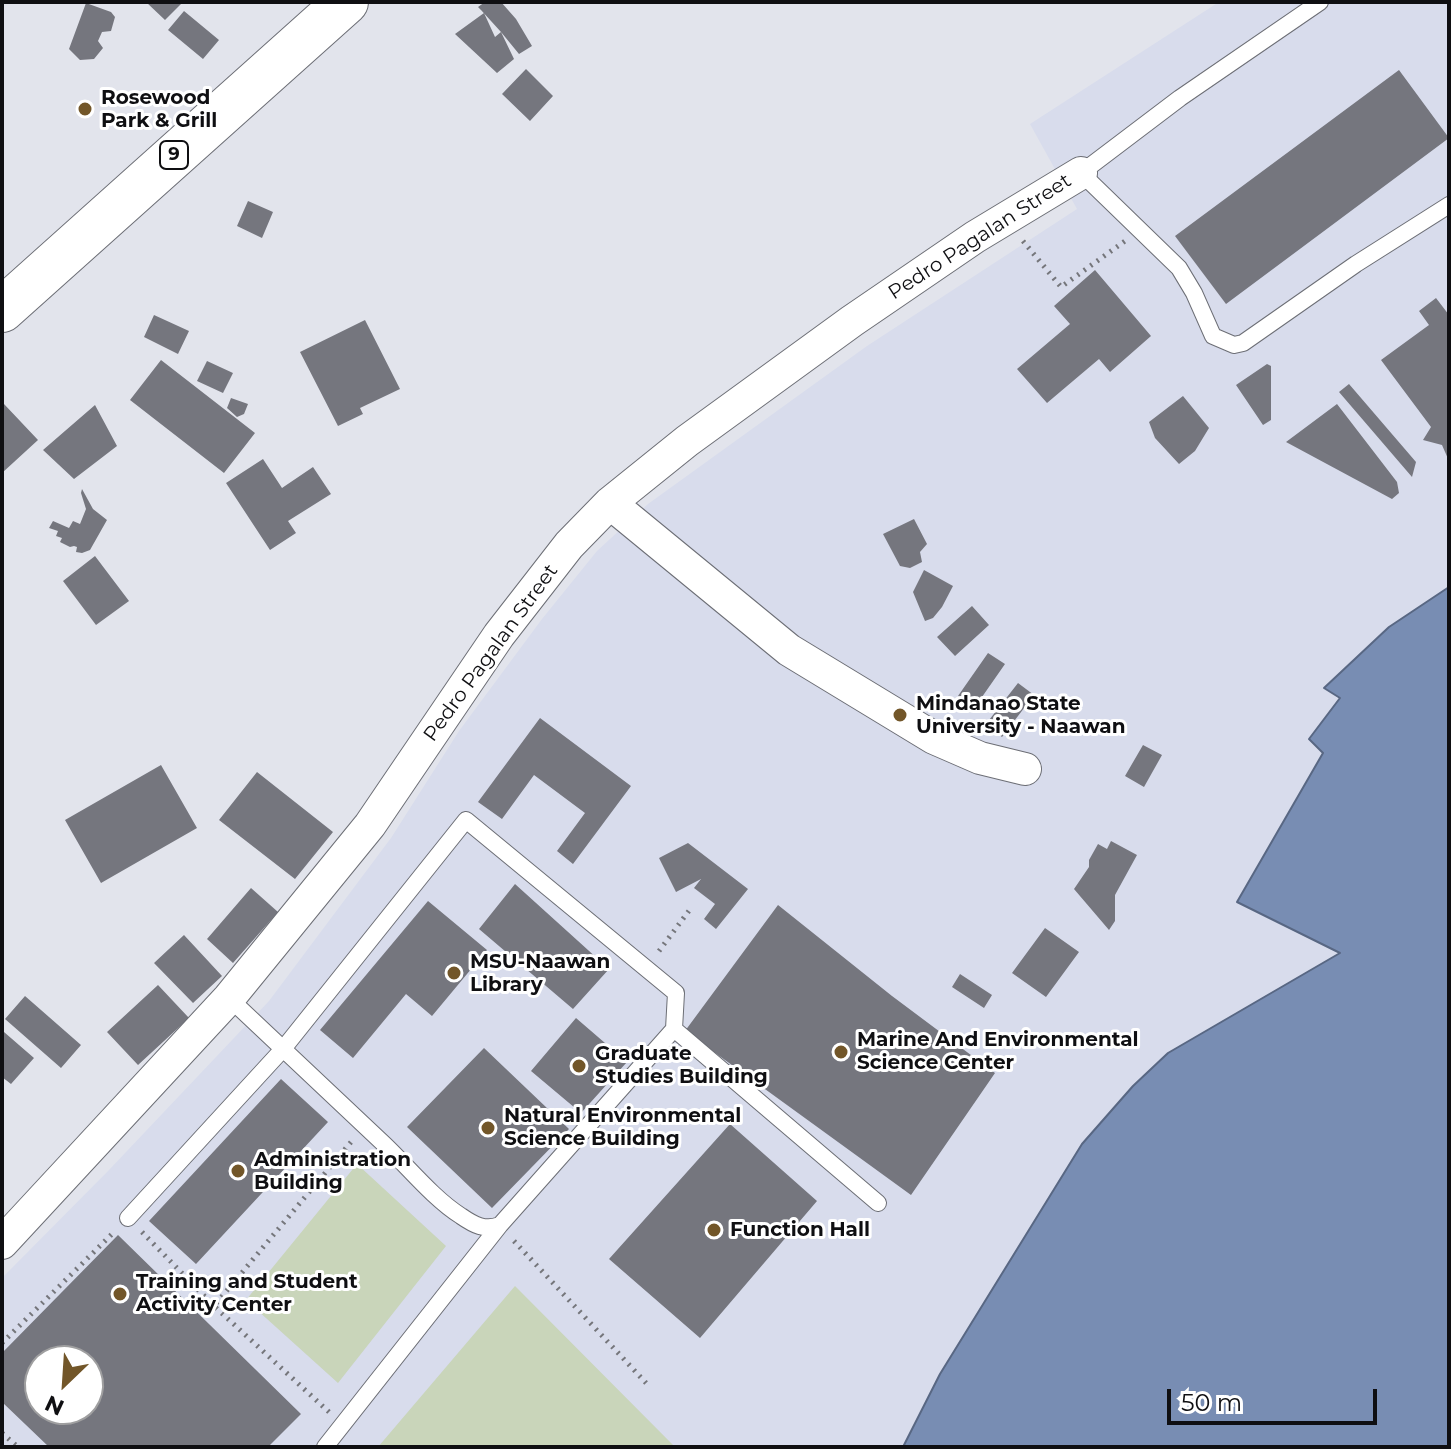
<!DOCTYPE html>
<style>
body{margin:0}
#map{position:relative;width:1451px;height:1449px;overflow:hidden;background:#e2e4ec;font-family:Montserrat,sans-serif}
canvas{display:block}
.frame{position:absolute;inset:0;border:4px solid #0f0f12;pointer-events:none}
.north{position:absolute;left:24px;top:1345px;width:80px;height:80px;box-sizing:border-box;background:#fff;border:2px solid #9f9fa0;border-radius:50%;rotate:205deg;font-size:22px;font-weight:700;line-height:32px;text-align:center;color:#0f0f12}
.north::after{content:'';display:block;margin:auto;width:28px;height:36px;background:#725629;clip-path:polygon(50% 0,100% 100%,50% 72%,0 100%)}
.scale{position:absolute;left:1167px;top:1389px;width:210px;height:36px;box-sizing:border-box;border:4px solid #0f0f12;border-top:0;padding-left:10px;font-size:24px;line-height:28px;white-space:nowrap;color:#0f0f12;-webkit-text-stroke:6px #fff;paint-order:stroke}
</style>
<div id="map">
<canvas width="1451" height="1449"></canvas>
<div class="frame"></div>
<div class="north">N</div>
<div class="scale">50 m</div>
</div>
<script>
const ctx = document.querySelector('canvas').getContext('2d');
ctx.lineJoin = 'round';
function fill(path, color) {
  ctx.fillStyle = color;
  ctx.fill(path, 'evenodd');
}
function stroke(path, color, width, dash) {
  ctx.strokeStyle = color;
  ctx.lineWidth = width;
  ctx.lineCap = dash ? 'butt' : 'round';
  ctx.setLineDash(dash || []);
  ctx.stroke(path);
}
function write(font, color, halo, rows, align = 'center') {
  ctx.font = font + ' Montserrat,sans-serif';
  ctx.lineWidth = 6;
  ctx.setLineDash([]);
  ctx.textBaseline = 'middle';
  ctx.strokeStyle = halo;
  ctx.fillStyle = color;
  for (const [text, x, y, turn = 0] of rows) {
    ctx.save();
    ctx.translate(x, y);
    ctx.rotate((+turn || 0) * Math.PI / 180);
    ctx.textAlign = isNaN(turn) ? turn : align;
    if (halo) ctx.strokeText(text, 0, 0);
    ctx.fillText(text, 0, 0);
    ctx.restore();
  }
}
fill(new Path2D(`
 M1219,2h230v585l-60,40 -64,60 15,11 -31,41 14,13 -86,150 103,51 -172,100 -86,91 -142,230 -37,73h-901v-169l107,-108 160,-169 122,-163 68,-107 83,-112 55,-68 51,-47 219,-158 210,-137 -47,-85zM40,1361h48v48h-48z`), '#d8dcec');
fill(new Path2D(`
 M357,1164l89,82 -108,137 -92,-83z
 M515,1286l160,161h-297z`), '#c9d5ba');
const water = new Path2D(`
 M1449,587v860h-546l37,-73 142,-230 51,-58 35,-33 172,-100 -103,-51 86,-149 -14,-14 31,-41 -16,-10 65,-61z`);
fill(water, '#788db3');
stroke(water, '#586783', 2);
fill(new Path2D(`
 M146,2h37l-18,18z
 M485,2h16l15,17 16,27 -13,8 -18,-22 13,27 -17,14 -42,-39 29,-21 11,24 6,-5 -20,-22 -3,-3z
 M86,3l25,9 4,5 -4,14 -9,1 -4,9 5,7 -9,11 -14,1 -11,-11z
 M184,11l35,29 -16,19 -35,-29z
 M526,69l27,27 -23,25 -28,-27z
 M1399,70l50,68 -223,166 -51,-68z
 M248,201l25,11 -11,26 -25,-12z
 M1095,270l56,66 -41,36 -11,-13 -52,44 -30,-34 53,-45 -16,-18z
 M1436,298l13,17v146l-7,-16 -19,-5 8,-13 -50,-67 48,-35 -10,-14z
 M154,315l35,16 -11,23 -34,-17z
 M365,320l35,69 -40,19 3,6 -25,12 -38,-74z
 M161,360l94,73 -31,40 -94,-73z
 M207,361l26,12 -10,20 -26,-12z
 M1267,364l4,2v54l-8,5 -27,-40z
 M1349,384l67,78 -4,15 -73,-85z
 M1183,396l26,32 -14,23 -16,13 -24,-26 -6,-16z
 M231,398l17,6 -4,10 -7,3 -10,-9z
 M4,404l34,36 -36,33v-67z
 M1337,404l60,78 2,11 -7,6 -106,-57z
 M95,405l22,41 -43,33 -31,-29z
 M263,459l19,29 31,-21 18,27 -43,27 8,12 -26,17 -44,-67z
 M82,489l11,20 14,11 -17,30 -8,3 -6,-1 1,-5 -3,-1 -4,1 -10,-5 2,-4 -6,-2 2,-5 -9,-3 4,-7 16,7 4,-7 7,3 6,-15 -5,-16z
 M914,519l13,25 -7,8 2,10 -12,6 -10,-2 -17,-32z
 M95,556l34,45 -33,24 -33,-44z
 M924,570l29,16 -11,21 -9,11 -8,3 -12,-29z
 M972,606l17,19 -34,31 -18,-19z
 M988,653l17,11 -30,43 -17,-11z
 M1018,683l16,12 -32,42 -16,-13z
 M540,718l91,68 -58,78 -16,-13 28,-38 -51,-38 -32,44 -24,-17z
 M1143,745l19,10 -18,32 -19,-11z
 M161,765l36,63 -96,55 -36,-63z
 M257,772l76,60 -38,47 -76,-59z
 M1111,841l26,14 -22,40v26l-6,9 -35,-41 15,-22v-7l9,-16 9,5z
 M688,843l60,46 -32,40 -12,-10 11,-15 -21,-16 7,-9 -25,13 -17,-34z
 M515,884l94,85 -36,40 -94,-80z
 M251,888l27,24 -45,51 -26,-24z
 M428,901l59,49 -55,66 -26,-22 -53,64 -33,-28z
 M778,905l114,91 103,77 -84,122 -226,-164z
 M1045,928l34,24 -33,45 -34,-24z
 M184,935l38,41 -29,27 -39,-40z
 M960,974l32,21 -8,13 -32,-21z
 M158,985l31,33 -51,47 -31,-33z
 M25,996l56,49 -20,23 -56,-49z
 M576,1018l51,44 -46,51 -50,-42z
 M4,1032l30,26 -23,26 -9,-7z
 M484,1048l85,81 -77,79 -85,-81z
 M281,1079l47,43 -132,142 -47,-43z
 M730,1124l87,77 -117,137 -91,-79z
 M118,1235l183,179 -33,33h-219l-47,-45v-49zM40,1361h48v48h-48z`), '#75767e');
const service = new Path2D(`
 M1320,2l-140,96 -99,75 98,95 15,25 19,43 21,9 9,-2 113,-79 93,-59
 M674,1029l204,174
 M128,1218l155,-169 183,-229 210,173 -2,36 -174,196c-15,6 -26,0 -39,-9 -27,-17 -53,-49 -76,-71 -52,-49 -104,-98 -156,-147
 M325,1447l175,-222`);
const minor = new Path2D(`
 M610,503l179,147 145,88 46,20 45,11
 M2,1243l227,-245 141,-173 129,-190 70,-90 41,-42 77,-62 165,-120 123,-84 106,-64`);
const trunk = new Path2D(`
 M2,310l344,-308`);
stroke(service, '#6c6e75', 18);
stroke(minor, '#6c6e75', 34);
stroke(trunk, '#6c6e75', 46);
stroke(new Path2D(`
 M1023,241l38,46 64,-46
 M659,951l32,-43
 M142,1232l72,74
 M514,1241l133,143
 M2,1343l111,-110
 M329,1412l-115,-106 137,-164
 M2,1433l16,14`), '#75767b', 5, [2, 6]);
stroke(service, '#fff', 16);
stroke(minor, '#fff', 32);
stroke(trunk, '#fff', 44);
for (const [x, y, r, color] of [
 [85,109,8,"#725629"],
 [900,715,8,"#725629"],
 [454,973,8,"#725629"],
 [841,1052,8,"#725629"],
 [579,1066,8,"#725629"],
 [488,1128,8,"#725629"],
 [238,1171,8,"#725629"],
 [714,1230,8,"#725629"],
 [120,1294,8,"#725629"]
]) {
  const dot = new Path2D();
  dot.arc(x, y, r, 0, 2 * Math.PI);
  ctx.fillStyle = color;
  ctx.fill(dot);
  stroke(dot, '#fff', 3);
}
for (const [x, y, w] of [
 [174,155,28]
]) {
  const box = new Path2D();
  box.roundRect(x - w / 2, y - 14, w, 28, 6);
  ctx.fillStyle = '#fff';
  ctx.fill(box);
  stroke(box, '#0f0f12', 2);
}
write('bold 18px', '#0f0f12', null, [
 ["9",174,155]
]);
write('bold 20px', '#0f0f12', '#fff', [
 ["Rosewood",101,98],
 ["Park & Grill",101,121],
 ["Mindanao State",916,704],
 ["University - Naawan",916,727],
 ["MSU-Naawan",470,962],
 ["Library",470,985],
 ["Marine And Environmental",857,1040],
 ["Science Center",857,1063],
 ["Graduate",595,1054],
 ["Studies Building",595,1077],
 ["Natural Environmental",504,1116],
 ["Science Building",504,1139],
 ["Administration",254,1160],
 ["Building",254,1183],
 ["Function Hall",730,1230],
 ["Training and Student",136,1282],
 ["Activity Center",136,1305]
], 'left');
write('20px', '#0f0f12', '#fff', [
 ["Pedro Pagalan Street",980,237,-33],
 ["Pedro Pagalan Street",491,653,-54]
]);
</script>
